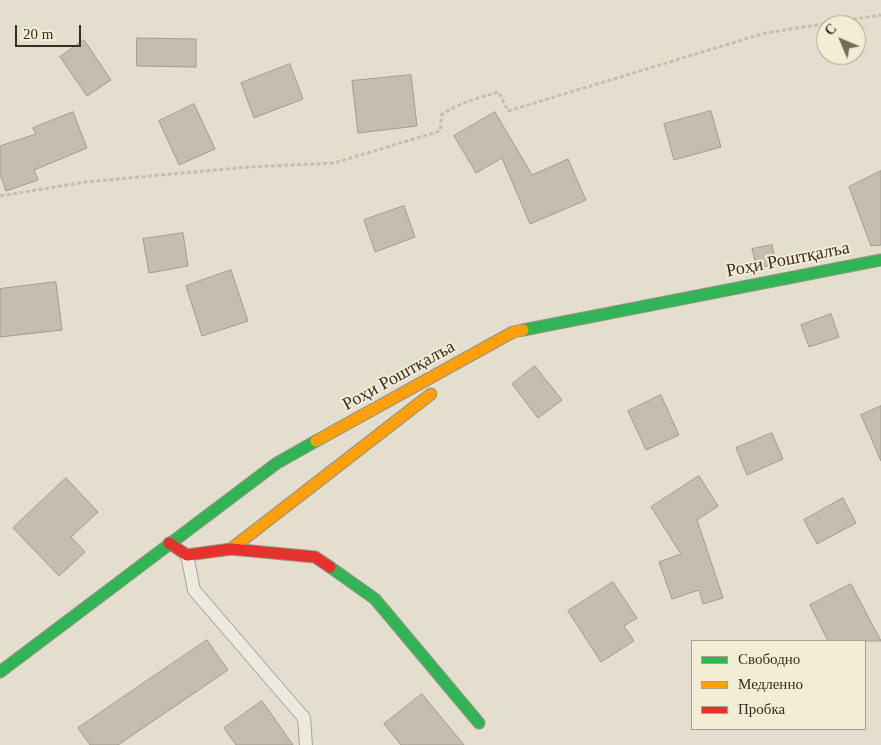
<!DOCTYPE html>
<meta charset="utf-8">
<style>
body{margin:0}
#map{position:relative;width:881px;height:745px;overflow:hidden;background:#e4dece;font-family:Georgia,serif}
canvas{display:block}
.legend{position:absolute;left:691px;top:640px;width:175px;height:90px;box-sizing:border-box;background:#f4edd5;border:1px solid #a9a08d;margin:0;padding:6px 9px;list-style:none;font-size:15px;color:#382d20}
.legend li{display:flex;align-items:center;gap:10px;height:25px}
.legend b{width:25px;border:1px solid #a9a08d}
.north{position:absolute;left:816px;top:15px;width:50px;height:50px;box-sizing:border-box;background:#f4edd5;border:1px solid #a9a08d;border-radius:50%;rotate:315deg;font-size:14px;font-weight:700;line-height:20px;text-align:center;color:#382d20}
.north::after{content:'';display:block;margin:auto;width:18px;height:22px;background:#746b5d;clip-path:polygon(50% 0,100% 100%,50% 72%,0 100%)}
.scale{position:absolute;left:15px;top:25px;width:66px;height:22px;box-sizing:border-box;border:2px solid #382d20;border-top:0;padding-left:6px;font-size:15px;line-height:18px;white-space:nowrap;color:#382d20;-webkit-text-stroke:4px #f4edd5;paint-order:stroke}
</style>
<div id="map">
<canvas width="881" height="745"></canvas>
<ul class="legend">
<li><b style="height:6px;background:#30b455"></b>Свободно</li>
<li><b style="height:6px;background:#ff9f0a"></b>Медленно</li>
<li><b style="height:6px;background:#e5322d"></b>Пробка</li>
</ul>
<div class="north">С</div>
<div class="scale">20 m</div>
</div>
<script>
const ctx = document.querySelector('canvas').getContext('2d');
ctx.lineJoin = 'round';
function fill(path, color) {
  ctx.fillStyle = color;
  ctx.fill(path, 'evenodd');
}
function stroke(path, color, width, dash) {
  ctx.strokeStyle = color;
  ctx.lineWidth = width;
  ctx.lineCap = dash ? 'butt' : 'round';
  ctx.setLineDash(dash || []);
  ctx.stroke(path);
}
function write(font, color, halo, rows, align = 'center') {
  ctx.font = font + ' Georgia,serif';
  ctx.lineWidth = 4;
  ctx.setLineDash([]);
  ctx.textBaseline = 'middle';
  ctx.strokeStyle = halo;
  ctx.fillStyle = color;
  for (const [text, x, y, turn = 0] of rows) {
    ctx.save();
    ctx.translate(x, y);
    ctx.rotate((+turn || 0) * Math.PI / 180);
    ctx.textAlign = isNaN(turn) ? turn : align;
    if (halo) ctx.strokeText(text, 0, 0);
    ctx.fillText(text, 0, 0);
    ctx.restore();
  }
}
const building = new Path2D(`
 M137,38l59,1v28l-59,-1z
 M84,40l27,40 -24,16 -27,-39z
 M290,64l13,35 -49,19 -13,-35z
 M411,75l6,51 -59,7 -6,-52z
 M194,104l21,45 -36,16 -20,-44z
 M711,111l10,36 -47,13 -10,-36z
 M73,112l14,36 -53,22 4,10 -32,11 -6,-17v-28l36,-12 -3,-6z
 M495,112l37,63 36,-16 18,41 -56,24 -28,-66 -26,15 -22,-37z
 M881,171v74l-10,1 -22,-59z
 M404,206l11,31 -40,15 -11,-32z
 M183,233l5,33 -39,7 -6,-34z
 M772,245l3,15 17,-4 1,5 -36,7 -5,-19z
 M231,270l17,51 -46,15 -16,-50z
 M56,282l6,48 -62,7v-48z
 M831,314l8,23 -30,10 -8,-22z
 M535,366l27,34 -24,18 -26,-34z
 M661,395l18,40 -33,15 -18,-39z
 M881,406v55l-20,-46z
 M772,433l11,26 -36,16 -11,-27z
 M699,476l19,30 -21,14 26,78 -20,6 -4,-14 -27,9 -13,-37 22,-8 -30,-47z
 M66,478l32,34 -27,25 14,15 -26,24 -46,-48z
 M843,498l13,25 -39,21 -13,-24z
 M613,582l24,36 -13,8 10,15 -33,21 -33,-51z
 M851,584l30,57h-53l-18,-36z
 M207,640l21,30 -110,75h-28l-12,-17z
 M422,694l42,51h-63l-17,-21z
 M262,701l31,44h-57l-12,-17z`);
fill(building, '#c7bdaf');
stroke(building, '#a49a8e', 1);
const lane = new Path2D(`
 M187,555l7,35 110,128 2,27`);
const fast = new Path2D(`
 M523,330l358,-70
 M330,567l45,32 104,124
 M0,672l277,-209 39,-22`);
const slow = new Path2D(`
 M316,441l197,-109 10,-2
 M231,549l200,-155`);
const jam = new Path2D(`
 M169,543l18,12 44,-6 84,8 15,10`);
stroke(lane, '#a9a398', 14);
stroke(fast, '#999387', 13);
stroke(slow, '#999387', 13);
stroke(jam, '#999387', 13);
stroke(new Path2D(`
 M0,196l85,-14 163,-15 86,-4 106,-32 2,-17c20,-12 35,-16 57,-22l9,19 257,-78 116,-18`), '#c5c0b6', 3, [4, 2.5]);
stroke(lane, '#ece9e0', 12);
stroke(fast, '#30b455', 11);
stroke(slow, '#ff9f0a', 11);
stroke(jam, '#e5322d', 11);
write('18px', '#382d20', '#f4edd5', [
 ["Роҳи Роштқалъа",788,260,-11],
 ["Роҳи Роштқалъа",399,376,-29]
]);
</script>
